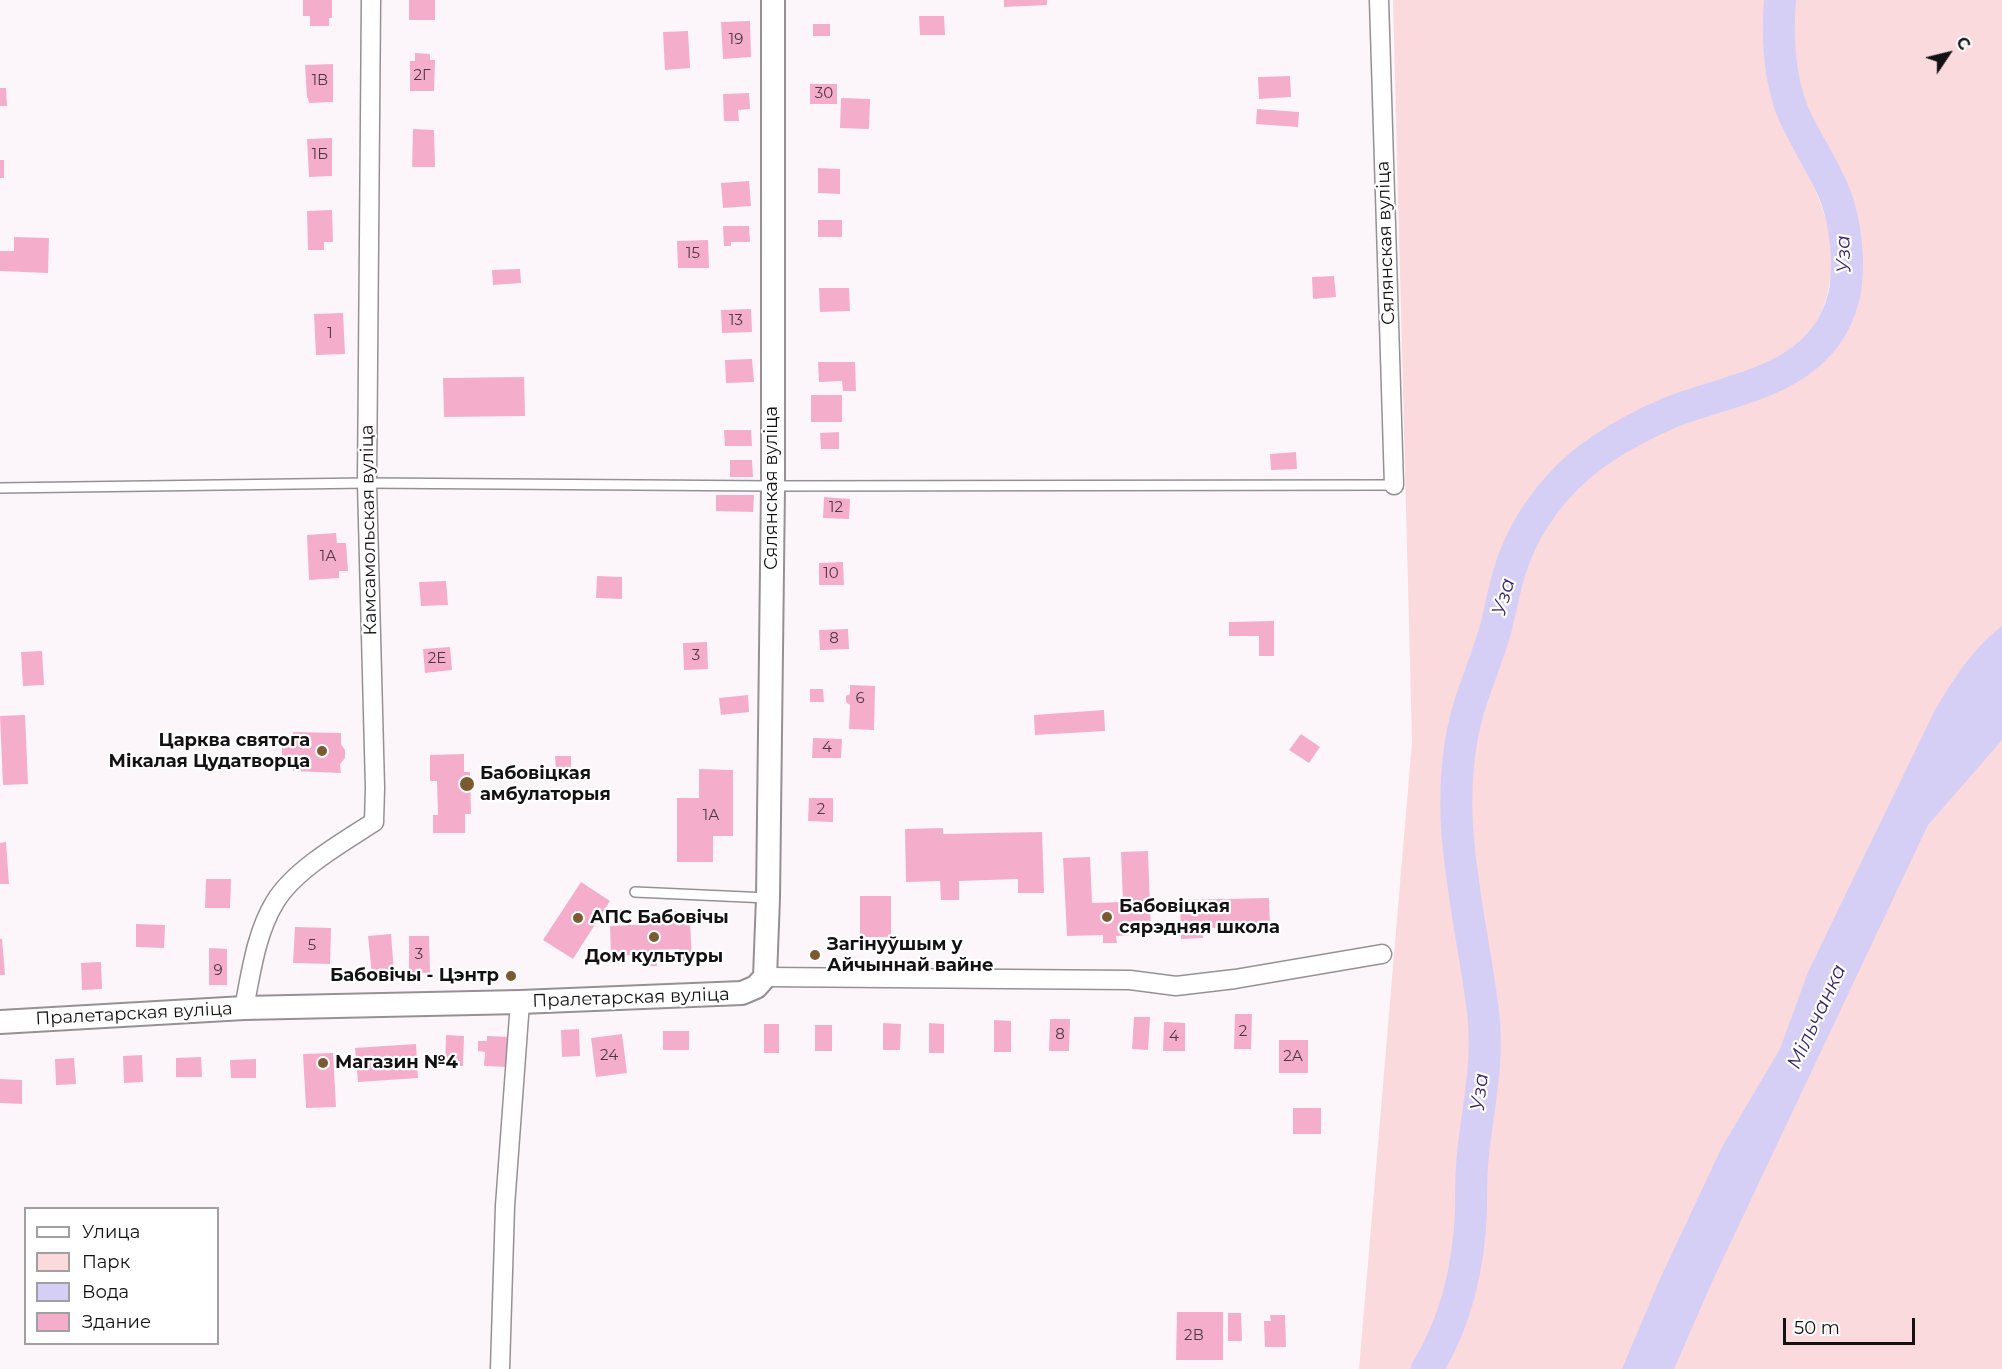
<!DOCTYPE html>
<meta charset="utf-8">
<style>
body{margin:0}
#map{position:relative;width:2002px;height:1369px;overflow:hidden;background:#fcf6fa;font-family:Montserrat,sans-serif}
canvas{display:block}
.legend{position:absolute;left:24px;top:1207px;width:195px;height:138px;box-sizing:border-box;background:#fff;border:2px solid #a1a0a0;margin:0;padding:8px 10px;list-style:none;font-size:18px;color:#131112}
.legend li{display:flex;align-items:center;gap:12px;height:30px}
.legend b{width:30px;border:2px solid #a1a0a0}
.north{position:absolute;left:1918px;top:24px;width:60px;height:60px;-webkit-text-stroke:4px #fff;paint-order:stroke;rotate:55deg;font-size:16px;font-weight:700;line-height:24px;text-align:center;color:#131112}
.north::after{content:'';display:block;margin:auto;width:21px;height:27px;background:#131112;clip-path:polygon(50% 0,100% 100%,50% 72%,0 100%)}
.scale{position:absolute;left:1783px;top:1318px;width:132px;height:27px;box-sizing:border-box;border:3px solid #131112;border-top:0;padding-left:8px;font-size:18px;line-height:21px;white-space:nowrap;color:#131112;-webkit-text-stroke:4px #fff;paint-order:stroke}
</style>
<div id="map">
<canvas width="2002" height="1369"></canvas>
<ul class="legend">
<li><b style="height:8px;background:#fff"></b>Улица</li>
<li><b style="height:16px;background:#fadadd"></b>Парк</li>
<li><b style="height:16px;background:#d5cff6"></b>Вода</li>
<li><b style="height:16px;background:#f4aecc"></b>Здание</li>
</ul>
<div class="north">С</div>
<div class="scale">50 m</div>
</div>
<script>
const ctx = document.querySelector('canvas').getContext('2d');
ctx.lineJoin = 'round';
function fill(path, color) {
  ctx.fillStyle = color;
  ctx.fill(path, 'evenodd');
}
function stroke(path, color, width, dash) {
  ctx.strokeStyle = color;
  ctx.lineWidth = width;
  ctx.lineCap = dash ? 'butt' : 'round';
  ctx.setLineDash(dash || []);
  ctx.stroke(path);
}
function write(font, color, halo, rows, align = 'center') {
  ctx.font = font + ' Montserrat,sans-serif';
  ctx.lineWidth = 4.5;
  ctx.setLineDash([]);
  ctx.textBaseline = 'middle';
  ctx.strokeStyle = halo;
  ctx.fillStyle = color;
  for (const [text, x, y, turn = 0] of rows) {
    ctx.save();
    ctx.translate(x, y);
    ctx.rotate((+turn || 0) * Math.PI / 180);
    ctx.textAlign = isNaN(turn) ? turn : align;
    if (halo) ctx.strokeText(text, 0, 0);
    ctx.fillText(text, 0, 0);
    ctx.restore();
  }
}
fill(new Path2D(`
 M1393,0h372c-5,39 3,84 18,120 25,60 64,110 43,179 -21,69 -85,73 -141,96 -50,20 -99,44 -135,85 -41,46 -53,95 -69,153 -11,38 -24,74 -33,113l23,3c12,-34 22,-70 31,-105 7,-23 10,-47 17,-69 10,-31 30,-62 52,-85 25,-26 70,-53 104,-66 43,-17 87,-28 127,-52 11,-6 23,-13 30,-23 11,-14 19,-35 22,-52 8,-43 2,-87 -17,-125 -14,-29 -31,-56 -39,-87 -7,-28 -6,-56 -3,-85h207v1369h-643l53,-627z`), '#fadadd');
fill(new Path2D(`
 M2002,626v114l-74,85 -216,457 -38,87h-52l37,-88 63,-134 58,-98 28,-77 126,-260c18,-31 38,-63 68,-86z`), '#d5cff6');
stroke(new Path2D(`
 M1427,1369c29,-47 42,-104 44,-159 0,-19 0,-37 2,-56 5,-47 16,-93 10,-142 -12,-99 -43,-199 -16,-298 8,-28 20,-55 28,-83 5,-18 8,-36 13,-54 9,-33 27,-64 50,-90 28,-32 72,-57 111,-74 68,-27 154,-32 175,-117 3,-12 3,-26 3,-39 -1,-16 -3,-32 -7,-47 -10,-36 -34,-66 -48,-100 -13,-35 -15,-74 -12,-110`), '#d5cff6', 32);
fill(new Path2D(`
 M303,0h29v18h-3v8h-19v-10h-7z
 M409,0h26v20h-26z
 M1004,0h43v5l-43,2z
 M919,16h25l1,19h-25z
 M750,21l1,36 -28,2 -2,-37z
 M813,24h17v12h-17z
 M688,31l2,37 -25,2 -2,-38z
 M415,53l15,1v6h5l-1,31h-24v-30h5z
 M333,64v38l-24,1 -1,-5h-1l-2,-33z
 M1290,76l1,21 -32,2 -1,-22z
 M810,84h27v20h-27z
 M0,88h6l1,18h-7z
 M749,93l1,16 -12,1 1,11h-15l-1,-27z
 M841,98l29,1 -1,30 -29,-1z
 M1257,109l42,3 -1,15 -42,-3z
 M413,129l21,1 1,37h-23z
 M332,138v38l-23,1 -2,-38z
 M0,160h4v18h-4z
 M818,168l22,1v25l-22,-1z
 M749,181l2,25 -28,2 -2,-25z
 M332,210l1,32h-9v8h-16l-1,-39z
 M818,220h24v17h-24z
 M723,226h26l1,16h-19v4h-7z
 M14,237l35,1 -1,35 -48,-2v-20h14z
 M708,240l1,28h-31l-1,-27z
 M520,269l1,14 -28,2 -1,-15z
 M1334,276l2,21 -23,2 -1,-22z
 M819,288h30l1,23 -30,1z
 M751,309l1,23 -30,1 -1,-23z
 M343,313l2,41 -29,1 -2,-41z
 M752,359l2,23 -28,1 -1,-23z
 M818,362h37l1,29h-13l-1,-10 -23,1z
 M524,377l1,39 -81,1 -1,-39z
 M811,395h31v27h-31z
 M724,430h27l1,16h-27z
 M839,432v17h-18l-1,-16z
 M1296,452l1,17 -26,1 -1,-16z
 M730,460h22l1,17h-23z
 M716,495h38l-1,17 -37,-1z
 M824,497l26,2 -1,20 -26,-1z
 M336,533l1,10h9l2,28h-9v7l-30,2 -2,-45z
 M843,562l1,23h-25v-22z
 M597,576l25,1v22l-26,-1z
 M446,581l2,24 -27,1 -2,-24z
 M1274,621v35h-15v-20h-30v-14z
 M848,629l1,20 -29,1 -1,-20z
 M707,642l1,27 -24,1 -1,-27z
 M450,647l2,23 -27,3 -2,-24z
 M42,651l2,34 -21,1 -2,-34z
 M850,685l25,1 -1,44 -25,-1 1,-24 -4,-3v-6l4,-2z
 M810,689h13l1,13h-14z
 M748,695l1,17 -28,3 -2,-17z
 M1104,710l1,21 -70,4 -1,-20z
 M25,715l3,69 -25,1 -3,-69z
 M293,732l48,1v11l4,6v8l-5,6 1,9 -48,-2 1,-10 -12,-1v-15h11z
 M1301,734l19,13 -11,16 -20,-13z
 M813,738l29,1 -1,19h-29z
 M464,754v18h6l1,42h-6v19h-32v-18h5l-1,-34h-7v-26z
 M555,756h16v14h-15z
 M699,769l34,1v66h-20v26h-36v-64h22z
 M809,798h24v24l-25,-1z
 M943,828v6l99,-2 2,61h-26v-14l-59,2v19h-18l-1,-19 -34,1 -1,-53z
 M6,842l3,42h-9v-41z
 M1148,851l3,83 -35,2 1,7h-14v-8l-36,1 -4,-78 27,-1 2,46 31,-1 -2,-50z
 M206,879h25l-1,29h-25z
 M581,882l29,19 -37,58 -30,-19z
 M860,896h31v41h-31z
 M1269,898l1,29 -67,1v10l-22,1 -1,-39z
 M678,911v10h12l2,40 -12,1 -1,-13 -23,1 1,16h-14v-12l-32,2 -1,-30 39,-2 -1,-11z
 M136,924l29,1 -1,23 -28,-1z
 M295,927l36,1 -1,36 -37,-1z
 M391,934l3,39 -22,2 -4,-39z
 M409,936h20l1,37h-21z
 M0,939h2l3,36h-5z
 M209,948l18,1v36h-18z
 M101,962l1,27 -20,1 -1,-27z
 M1235,1014h17l-1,35h-17z
 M1134,1017h16l-2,33 -16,-1z
 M1050,1019h20l-1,32h-20z
 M994,1020l17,1v31h-17z
 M1164,1022l21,1v28h-22z
 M883,1023l18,1 -1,26h-17z
 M929,1023l15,1v29h-15z
 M764,1024h15v29h-15z
 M815,1025h17v26h-17z
 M579,1029l1,27 -18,1 -1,-27z
 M663,1031h26v19h-26z
 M622,1034l5,39 -31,4 -5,-39z
 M446,1035l18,1 -1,30h-18z
 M487,1036l23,1 -1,30 -25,-1 1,-14 -7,-1v-10h9z
 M1279,1040h29v33h-29z
 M416,1044l2,34 -60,4 -3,-34z
 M333,1053l3,54 -30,1 -3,-54z
 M142,1055l1,27 -19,1 -1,-27z
 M201,1057l1,20h-26v-19z
 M74,1058l2,26 -20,1 -1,-26z
 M256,1059v19h-25l-1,-18z
 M0,1079l22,1v24l-22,-1z
 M1293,1108h28v26h-28z
 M1177,1312h46v48h-47z
 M1228,1313h13l1,28h-14z
 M1270,1315h15l1,32h-21l-1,-26h7z`), '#f4aecc');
const service = new Path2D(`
 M0,488l367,-5 406,3 621,-1
 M635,892l133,6`);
const minor = new Path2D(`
 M1379,0l15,485
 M765,977l365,3 46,6 59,-7 147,-25
 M244,1008c7,-35 12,-75 31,-106 19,-32 68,-60 99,-80l1,-34 -8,-305 4,-483
 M500,1369l5,-163 15,-204`);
const tertiary = new Path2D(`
 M0,1022l244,-14 276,-6 222,-9 14,-6 9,-10 3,-79 5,-412v-486`);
stroke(service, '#969095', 12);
stroke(minor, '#969095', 21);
stroke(tertiary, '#969095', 26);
stroke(service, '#fff', 9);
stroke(minor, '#fff', 18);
stroke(tertiary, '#fff', 22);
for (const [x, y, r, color] of [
 [322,751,6,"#7b5a31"],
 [467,784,8,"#7b5a31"],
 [1107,917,6,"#7b5a31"],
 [578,918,6,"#7b5a31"],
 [654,937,6,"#7b5a31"],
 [815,955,6,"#7b5a31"],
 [511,976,6,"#7b5a31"],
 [323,1063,6,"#7b5a31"]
]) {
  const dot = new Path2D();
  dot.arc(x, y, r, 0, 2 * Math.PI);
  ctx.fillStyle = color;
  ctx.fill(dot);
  stroke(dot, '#fff', 2);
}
write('15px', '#4b3840', null, [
 ["19",736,40],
 ["2Г",422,76],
 ["1В",320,81],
 ["30",824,94],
 ["1Б",320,155],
 ["15",693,254],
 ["13",736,321],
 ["1",330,334],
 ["12",836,508],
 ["1А",328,557],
 ["10",831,574],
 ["8",834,639],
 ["3",696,656],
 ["2Е",437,659],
 ["6",860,699],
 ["4",827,748],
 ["2",821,810],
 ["1А",711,816],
 ["5",312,946],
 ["3",419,955],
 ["9",218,971],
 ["2",1243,1032],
 ["8",1060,1035],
 ["4",1174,1037],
 ["24",609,1056],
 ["2А",1293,1057],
 ["2В",1194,1336]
]);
write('18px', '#131112', '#fff', [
 ["Сялянская вуліца",1386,243,-92],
 ["Сялянская вуліца",772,488,-90],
 ["Камсамольская вуліца",369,530,-91],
 ["Пралетарская вуліца",631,998,-2],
 ["Пралетарская вуліца",134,1014,-3]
]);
write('bold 18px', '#131112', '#fff', [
 ["Царква святога",310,741,"right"],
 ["Мікалая Цудатворца",310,762,"right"],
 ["Бабовіцкая",480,774],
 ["амбулаторыя",480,795],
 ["Бабовіцкая",1119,907],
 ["сярэдняя школа",1119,928],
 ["АПС Бабовічы",590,918],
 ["Загінуўшым у",827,945],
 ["Айчыннай вайне",827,966],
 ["Дом культуры",654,957,"center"],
 ["Бабовічы - Цэнтр",499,976,"right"],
 ["Магазин №4",335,1063]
], 'left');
write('italic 20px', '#3a246d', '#fff', [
 ["Уза",1844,254,-92],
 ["Уза",1504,597,-74],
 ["Мільчанка",1817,1017,-65],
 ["Уза",1480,1092,-84]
]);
</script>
